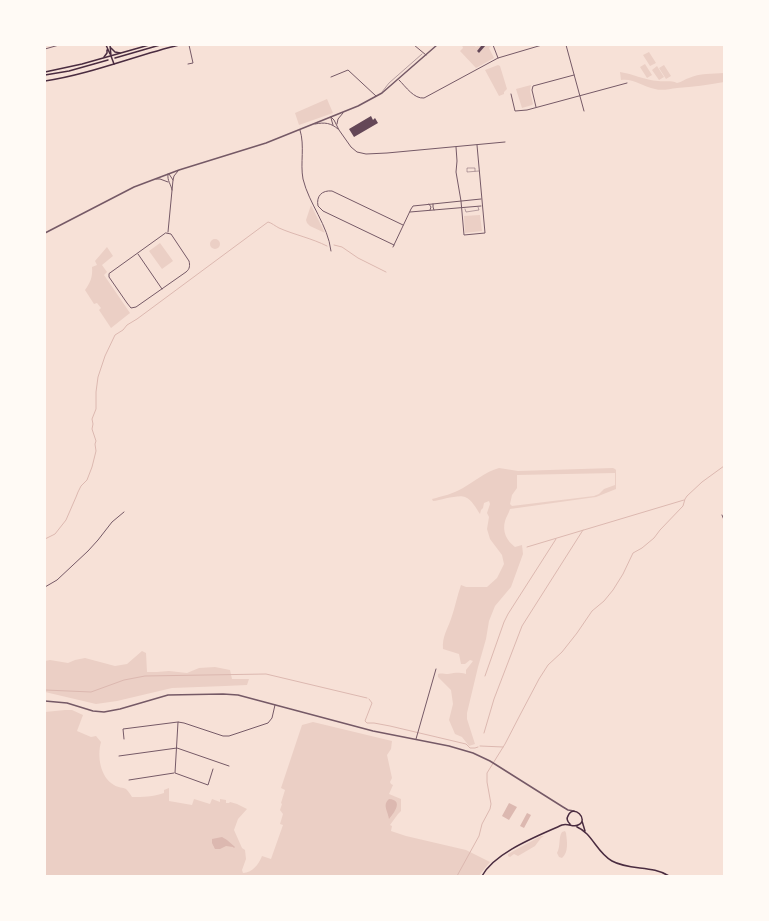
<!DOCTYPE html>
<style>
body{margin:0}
#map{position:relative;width:769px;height:921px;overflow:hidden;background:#f7e1d7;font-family:"Times New Roman",serif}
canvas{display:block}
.frame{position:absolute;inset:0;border:46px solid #fffaf5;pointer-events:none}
</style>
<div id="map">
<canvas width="769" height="921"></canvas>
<div class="frame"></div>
</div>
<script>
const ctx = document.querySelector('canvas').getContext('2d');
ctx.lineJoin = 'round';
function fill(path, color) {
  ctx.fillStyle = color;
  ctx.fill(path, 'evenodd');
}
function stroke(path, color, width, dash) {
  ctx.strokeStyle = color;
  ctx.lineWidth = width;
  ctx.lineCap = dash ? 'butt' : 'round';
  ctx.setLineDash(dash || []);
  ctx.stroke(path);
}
fill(new Path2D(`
 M462,45h12l2,2 2,-2h2l1,1 -4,5 2,2 7,-8h5v1l-2,2 5,10 -18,10 -16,-17 3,-3z
 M649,52l7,11 -6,3 -7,-11z
 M645,64l7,11 -5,3 -7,-11z
 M498,65l2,1 7,23 -3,3v2l-5,2 -14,-26z
 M664,65l7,11 -5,3 -7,-11z
 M657,66l7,11 -5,3 -7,-10z
 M620,72c13,2 25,8 38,9 6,1 13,-1 19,2 5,-1 8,-4 12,-5 10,-5 24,-4 35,-5v9c-16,3 -31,5 -47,6 -8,1 -15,3 -22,1 -12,-2 -21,-11 -34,-9z
 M531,85l-1,6 3,13 -1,1 -10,3 -6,-19z
 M327,99l6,14 -34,12 -4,-12z
 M311,205l14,28 -15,-7 -3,-3 -1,-3z
 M480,215l2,16 -17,2 -1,-17z
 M210 244a5 5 0 1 1 10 0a5 5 0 1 1-10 0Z
 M160,243l13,18 -11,8 -13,-18z
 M107,247l6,9 -11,9 5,7 -3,3 26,38 -19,15 -12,-18 2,-2 -4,-5 -3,1 -9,-14c5,-7 8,-13 7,-23l5,-2 -2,-4z
 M499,468l19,3 95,-3 2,1 1,1v19l-20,8 -86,12c-1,4 -4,8 -5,12 -3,11 2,20 10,26l7,-2 1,9 -12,33 -16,19 -6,15 -3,18 -8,28 -11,46v6l8,25 -6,2 -7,-9 -7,-3 -6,-14 4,-16 -2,-14 -13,-13v-3c3,-1 6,0 10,0 8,-1 9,-2 18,0v-4l7,-9 -3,-1 -5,4h-4l-2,-10 -16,-5c-1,-12 4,-19 8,-30 4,-11 6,-23 10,-34l5,2h21l10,-9 7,-14 -2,-9 -12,-16 -3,-10 2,-12 -2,-4 3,-9 -1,-3 -5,2 -1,5 -2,2 -1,4c-4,-6 -8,-14 -15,-17 -6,-3 -24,3 -32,4l-1,-2c11,-3 21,-5 31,-11 12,-7 22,-16 36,-20zM615,473v12l-11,4 -5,5 -5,2 -82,10 -2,-2 2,-9 5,-7v-13z
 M142,651l4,2 1,19h10l12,-1 18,2 12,-5 16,-1 15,3 2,9h17l-2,6 -22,1 -53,2 -55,13 -21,3 -51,-12v-31l5,-1 18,3 7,-3 10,-2 30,8 12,-2z
 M65,710h7l11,5 -6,16 14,6 5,-1 5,6c-4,14 -1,35 13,43 4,3 9,2 12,4 2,2 5,6 6,8 11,0 21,0 32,-4v-3l5,-2v13l23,4 2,-6 16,5 2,-5 8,3v-3l6,1v3h3l1,-1 7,2 10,5 -9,10 -4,11 8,18 3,2 1,9 -4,11 1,3c9,0 16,-9 19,-17l9,3 12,-34 -3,-1 3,-10 -3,-4 2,-6 -1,-1 4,-13 -4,-2 21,-63 11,-3 79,19 -1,8 -4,6 5,23 -2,4 1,2 2,1 -4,9 12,5v12l-3,3 -8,11 2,1 -1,5 15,5 60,14 24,12 -9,11 -2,3h-434v-164z
 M565,831l1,2c1,8 3,19 -4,25l-3,-1 -2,-4c4,-7 1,-15 5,-21z
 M541,836h3l-3,2 -6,8 -17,10 -4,-2 -4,3 -2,-1v-2z`), '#ebcfc5');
fill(new Path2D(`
 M389,799c15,1 5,14 0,20 -1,-8 -7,-14 0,-20z
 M509,803l8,4 -8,13 -7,-4z
 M527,813l4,2 -7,13 -4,-2z
 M222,837l5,3 8,7 -1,1 -1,-1 -7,-1 -6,3h-5l-3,-6v-4z`), '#dcb8b0');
stroke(new Path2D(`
 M334,245l8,2 16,11 28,14
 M45,539l10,-5 11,-14 10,-23 2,-5 3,-6 6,-6 5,-13 4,-16 -1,-7 1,-3 -4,-12 1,-5 -1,-5 4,-10v-17l2,-15 7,-21 10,-21 8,-5 4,-5 10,-6 131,-97c4,1 7,4 11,6 16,7 32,10 48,18
 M527,547l157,-47
 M485,676l19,-54 4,-8 48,-75
 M45,690l46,2 33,-12 21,-4 121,-2 101,24
 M369,699l3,4 -7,18 2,2h7l16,3 76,18 4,4h5l3,-1
 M484,733l10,-34 28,-73 61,-96
 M480,746l23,1
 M457,876l22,-40 3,-12 8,-15 1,-5 -4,-22v-9l18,-29 15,-29 19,-36 9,-14 14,-13 15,-19 15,-22 12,-10 9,-11 10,-16 10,-21 9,-5 12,-10 6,-8 23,-24 2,-7 2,-3 15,-14 22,-16`), '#dcb8b0', 1);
fill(new Path2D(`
 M480,45h6l-7,8 -2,-2 4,-5z
 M371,116l2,4 2,-2 3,5 -24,14 -5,-8z`), '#644757');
stroke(new Path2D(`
 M382,92l7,-9 33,-29
 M475,171v-3h-8v4l12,-1
 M465,209l1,3 13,-2 -1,-3`), '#755966', 0.5);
stroke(new Path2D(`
 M119,756l58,-8 52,18`), '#755966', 1);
stroke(new Path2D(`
 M414,45l12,10
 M493,45l5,13
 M566,45l18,66
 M45,49l14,-4
 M188,64l5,-1 -4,-18
 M331,77l17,-7 28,26
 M399,80c7,7 15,19 25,18l74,-40 44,-13
 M511,94l4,17 12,-1 100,-27
 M536,107l-4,-17 1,-4 41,-11
 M331,117l3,3 5,10 12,17 6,5 9,2 21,-1 118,-11
 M331,118l2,7
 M315,124c10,-2 16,-1 23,5
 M337,124l1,-5 5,-6
 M300,130c5,16 0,33 3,49 6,25 25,46 28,72
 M456,147l1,14 -1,11 5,29 3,34 21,-2 -8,-88
 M168,174c-1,7 3,10 4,16
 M169,174l4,6
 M156,179h4l8,3
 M429,204l2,3 -1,3
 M433,204v3l1,3
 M410,212l71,-6
 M168,232l5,-52 1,-4 4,-5
 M166,233l5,1 18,27c1,4 1,8 -3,11l-50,35 -5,1 -4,-5 -18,-26v-3z
 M394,245l-71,-34 -5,-5c-2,-10 4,-16 14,-15l71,34
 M393,247l18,-38 2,-3 68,-7
 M138,254l24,35
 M722,515l2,5
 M45,587l12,-7 31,-29 10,-11 14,-18 12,-10
 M124,739l-1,-10 55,-7
 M416,739l20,-70
 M213,769l-5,16 -33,-12 3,-51 6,1 39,13h6l39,-13 4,-5 3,-13
 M129,780l45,-7`), '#755966', 1);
stroke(new Path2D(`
 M45,233l89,-46 45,-17 87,-27 92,-37 24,-13 55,-48
 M45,701l22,2 26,8 11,1 16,-3 48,-14 55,-1 15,1 135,36 76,15 24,7 17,8 73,46 5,3 6,1`), '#755966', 1.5);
stroke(new Path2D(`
 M106,45l4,9
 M110,45l1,11 3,8
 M111,48l4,4 5,1
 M104,57l3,-4v-3
 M582,821l3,10
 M577,827c15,6 20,26 35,34 18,10 40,4 57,15
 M482,876c13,-24 56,-40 80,-51 7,-2 11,3 16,0 12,-5 -5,-22 -10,-9 -2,3 0,6 2,8`), '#4a2c40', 1.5);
stroke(new Path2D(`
 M115,58l45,-13
 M45,72l37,-8 67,-19
 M45,75l24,-4 39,-11
 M45,81c46,-7 89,-25 134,-36`), '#4a2c40', 1.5);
</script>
